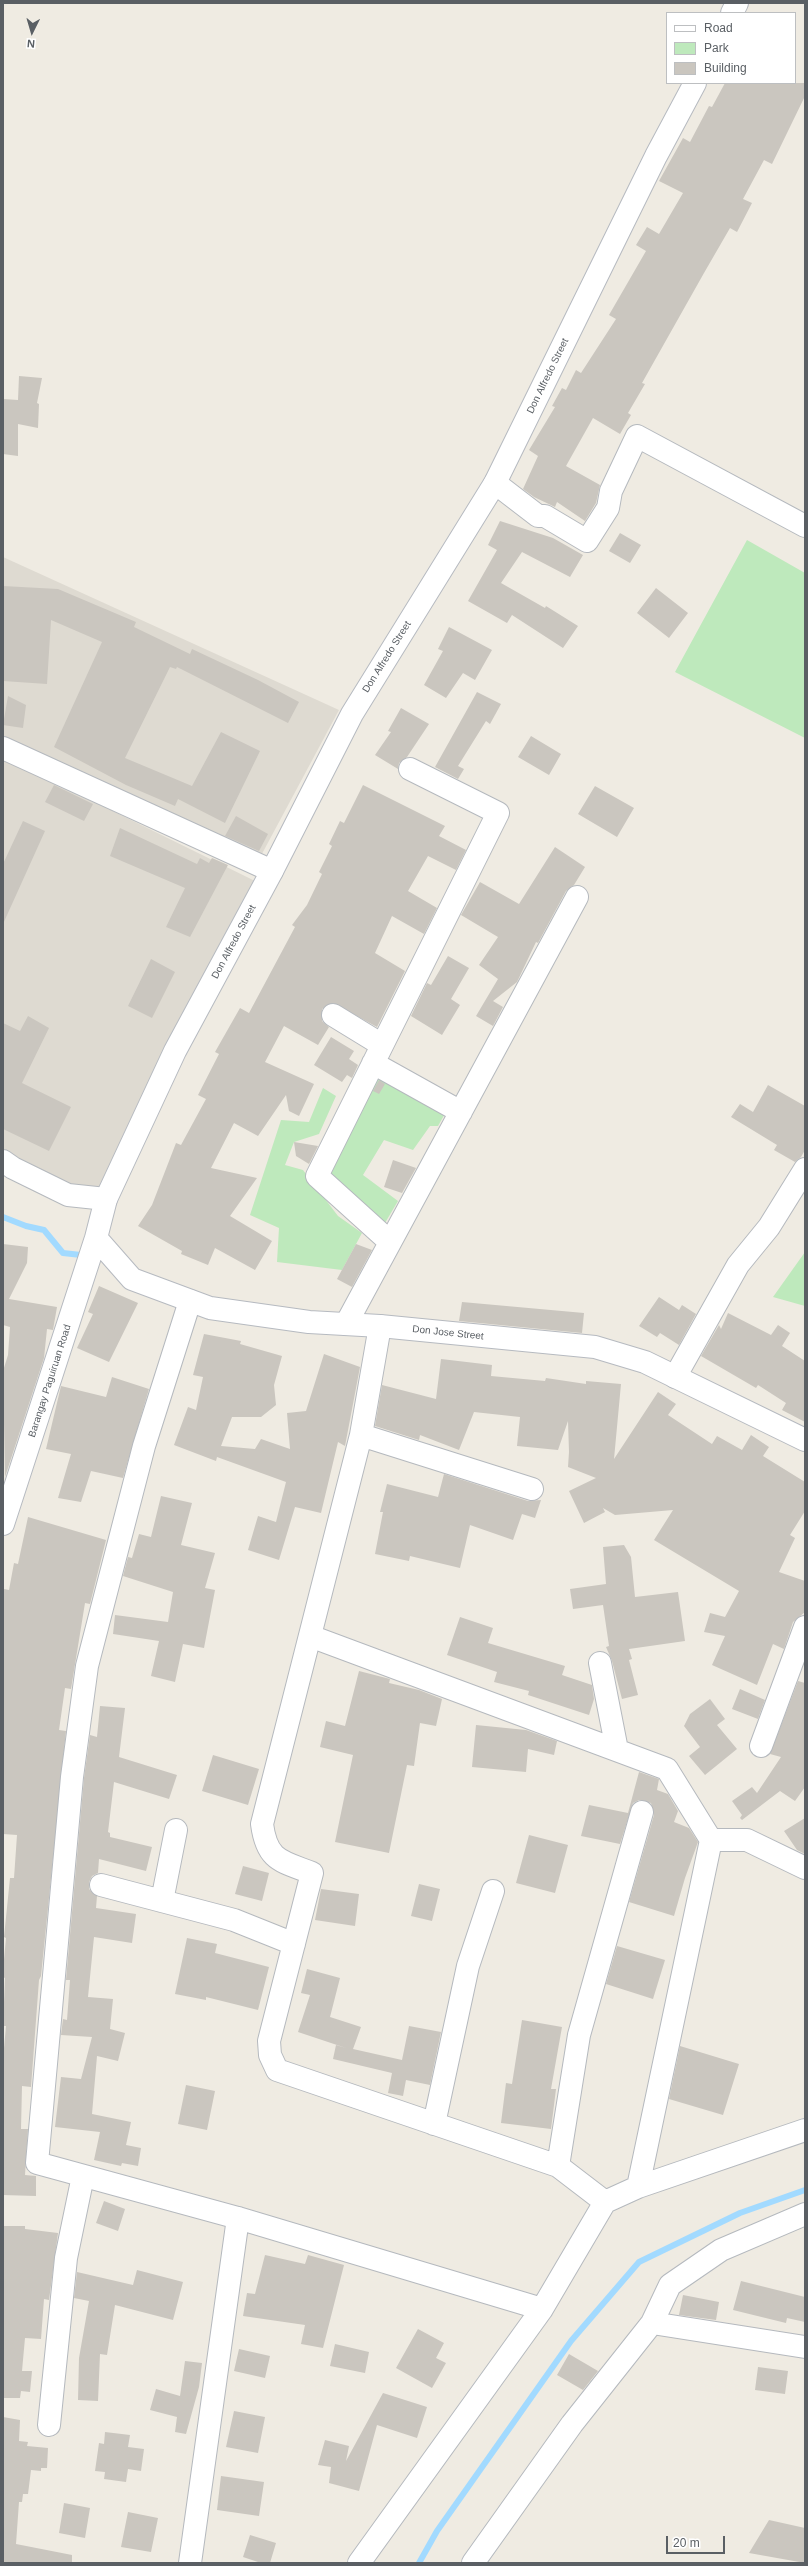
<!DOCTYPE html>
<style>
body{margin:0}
#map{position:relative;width:808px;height:2566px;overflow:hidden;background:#efebe2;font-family:Helvetica,sans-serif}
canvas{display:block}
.frame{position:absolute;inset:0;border:4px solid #5a5f64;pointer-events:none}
.legend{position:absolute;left:666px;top:12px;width:130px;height:72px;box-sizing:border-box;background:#fff;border:1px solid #bdbfc1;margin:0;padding:5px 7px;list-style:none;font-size:12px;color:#5a5f64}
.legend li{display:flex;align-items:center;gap:8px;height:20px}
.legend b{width:20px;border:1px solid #bdbfc1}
.north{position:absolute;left:12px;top:12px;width:40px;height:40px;-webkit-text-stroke:3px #fff;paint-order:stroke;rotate:185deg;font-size:11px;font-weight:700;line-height:16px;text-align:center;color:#5a5f64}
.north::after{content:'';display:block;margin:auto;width:14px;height:18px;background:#5a5f64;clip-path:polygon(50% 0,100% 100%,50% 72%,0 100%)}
.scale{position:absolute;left:666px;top:2536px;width:59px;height:18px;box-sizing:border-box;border:2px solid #5a5f64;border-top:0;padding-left:5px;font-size:12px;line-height:14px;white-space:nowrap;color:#5a5f64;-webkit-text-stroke:3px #fff;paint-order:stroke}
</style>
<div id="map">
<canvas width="808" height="2566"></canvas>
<div class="frame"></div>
<ul class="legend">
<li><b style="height:5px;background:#fff"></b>Road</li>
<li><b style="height:11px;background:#bee9bc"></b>Park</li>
<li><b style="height:11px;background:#cac6bf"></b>Building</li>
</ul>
<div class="north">N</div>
<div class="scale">20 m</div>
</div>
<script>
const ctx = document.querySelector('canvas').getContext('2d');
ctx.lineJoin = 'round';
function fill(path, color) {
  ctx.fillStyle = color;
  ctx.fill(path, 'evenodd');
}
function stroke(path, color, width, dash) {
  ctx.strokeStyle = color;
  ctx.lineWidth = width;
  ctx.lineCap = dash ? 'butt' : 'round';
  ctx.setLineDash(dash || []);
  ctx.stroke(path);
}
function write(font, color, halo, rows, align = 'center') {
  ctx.font = font + ' Helvetica,sans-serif';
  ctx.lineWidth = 3;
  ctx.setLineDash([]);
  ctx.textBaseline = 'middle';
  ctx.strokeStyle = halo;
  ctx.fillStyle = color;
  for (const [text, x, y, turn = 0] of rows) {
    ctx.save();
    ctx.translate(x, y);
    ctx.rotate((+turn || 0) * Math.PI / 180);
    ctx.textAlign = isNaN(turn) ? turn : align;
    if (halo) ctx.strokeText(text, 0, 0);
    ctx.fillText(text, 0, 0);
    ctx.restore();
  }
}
fill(new Path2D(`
 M3,557l336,153 -83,155 -253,-124z
 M3,757l252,124 -159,313 -46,-18 -47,-22z`), '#dedad1');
fill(new Path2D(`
 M747,540l58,33v165l-130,-66z
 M378,1075l69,35 -9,16h-8l-17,24 -29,-10 -21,35 35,26 -16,27 -58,-56z
 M323,1088l13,8 -17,38 -25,8 -9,23 18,5 35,46 24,17 -20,37 -65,-8 2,-34 -29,-13 31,-95 28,2z
 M805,1252v54l-32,-9z`), '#bee9bc');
stroke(new Path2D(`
 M3,1217l23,9 18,4 19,23 18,2
 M419,2563l18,-32 134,-190 68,-79 101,-49 65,-23`), '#a2daff', 6);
fill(new Path2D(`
 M725,83h80v13l-33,68 -8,-4 -21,39 9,4 -15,29 -7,-4 -26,45 -62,110 3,1 -17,29 3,2 -11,19 -27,-16 -27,48 34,19 -4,18 -11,18 -28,-19 -2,5 -21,-10 -11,-8 15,-33 -9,-6 26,-43 -3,-1 10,-18 4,2 10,-20 5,3 35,-54 -7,-4 37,-64 -10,-6 11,-18 12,7 24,-41 -24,-12 24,-43 7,4 19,-36 3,1z
 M19,376l23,2 -5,25 2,1 -1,24 -20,-4v32l-15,-2v-55l15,1z
 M500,521l53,17 30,17 -13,22 -48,-25 -21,31 44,25 1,-2 32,20 -15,22 -51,-33 -5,8 -39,-22 29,-51 -9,-5z
 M620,533l21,12 -11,18 -21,-12z
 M3,586l55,3 78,33 -2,5 56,27 2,-5 66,31 41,22 -11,21 -111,-56 -1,2 -6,-2 -45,91 67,28 29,-54 39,19 -35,72 -47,-24 -3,7 -49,-21 -72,-38 48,-105 -51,-22 -4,64 -44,-3z
 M656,588l32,25 -19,25 -32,-25z
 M449,627l43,23 -17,30 -12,-7 -17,25 -22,-13 19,-34 -5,-2z
 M477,692l24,12 -11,20 -4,-3 -28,45 6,3 -6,10 -23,-12z
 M8,696l18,9 -3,23 -20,-3z
 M401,708l28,16 -22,33 -8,6 -1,6 -23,-14 16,-23 -3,-1z
 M531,736l30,18 -12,21 -31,-18z
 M54,785l39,19 -9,17 -39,-19z
 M363,785l82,41 -6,10 27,14 -10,20 -28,-14 -20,35 29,17 -13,26 -32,-18 -17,37 30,18 -28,56 -44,-24 -11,6v12l7,6 -11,18 -34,-19 -19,36 49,22 -15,32 -10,-5 -3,-16 -28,41 -24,-13 -23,45 46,10 -27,38 42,25 -17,29 -40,-22 -7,17 -27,-11 1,-3 -44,-25 14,-21 24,-62 5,2 25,-46 -8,-4 21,-41 -4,-2 25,-44 9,5 46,-86 -3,-2 15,-20 15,-31 -3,-2 13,-26 -3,-2 11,-23 4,2z
 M595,786l39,22 -17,29 -39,-23z
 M236,816l32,18 -9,17 -34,-15z
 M23,821l22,10 -42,93v-60z
 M120,828l77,36 3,-6 9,5 3,-5 16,7 -38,72 -24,-10 19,-39 -75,-32z
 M555,847l30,20 -11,18 -8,6 -28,52 -2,-1 -19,40 -24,19 10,6 -10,19 -17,-10 22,-37 -19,-14 19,-28 -37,-22 19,-33 39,22z
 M448,956l21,12 -18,31 9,6 -18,30 -31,-19 16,-33 4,2z
 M151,959l24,13 -23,46 -24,-12z
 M28,1016l21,12 -27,55 49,24 -22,44 -46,-22v-106l17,8z
 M331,1037l23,14 -5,8 9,6 -6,13 -5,-3 -5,7 -28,-17z
 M379,1080l6,4 -6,10 -6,-3z
 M768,1085l37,21v44l-4,7 -6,5 -21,-12 3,-5 -46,-28 9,-13 13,8z
 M294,1142l24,4 -9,18 -13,-8z
 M393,1160l23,8 -14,25 -18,-6z
 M3,1244l25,3 -1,16 -18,36 48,8 -4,23 -6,-1 -3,29 -39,119 -2,-106 5,-16 2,-28 -7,-2z
 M356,1244l16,6 -20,37 -15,-8z
 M99,1286l39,17 -29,59 -32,-14 16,-34 -5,-2z
 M659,1297l20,13 3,-5 14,9 -17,31 -19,-12 -3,4 -18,-11z
 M462,1302l122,11 -2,20 -123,-12z
 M728,1313l43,22 7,-10 12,8 -8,13 23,15v61l-23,-12 4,-7 -28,-18 -2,3 -55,-32 18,-31 2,4z
 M204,1334l37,7 -1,3 42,12 -8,29 2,20 -15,12h-29l-11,29 34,3 6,-10 29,10 -3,-36 19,-2 18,-57 36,13 -15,79 -7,-4 -17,71 -26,-6 -16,53 -31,-10 10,-34 18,6 10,-40 -69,-25 -1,4 -42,-16 14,-38 8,3 7,-33 -10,-2z
 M441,1359l51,6 -1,11 54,5 1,-3 40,6v-3l35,3 -7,75 44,-67 18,12 -8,11 44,29 5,-8 25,14 9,-15 18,12 -6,9 42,26v29l-15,24 5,3 -16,34 26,9v31l-12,10 -9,27 -11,-5 -16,41 -45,-20 13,-29 -21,-4 6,-19 15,4 14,-26 -85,-51 19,-30 -58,5 -12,-7 2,4 -21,11 -15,-32 27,-13 -28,-11 1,-15 -1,-31 -10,29 -41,-4 3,-29 -46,-5 -15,38 -39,-15 -1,5 -44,-14 7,-41 54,14z
 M112,1377l37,12 -26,89 -32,-7 -10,31 -23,-4 13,-44 -25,-5 15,-63 45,11z
 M444,1474l84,27 13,-1 -6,18 -13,-4 -9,26 -43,-15 -10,43 -50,-12 -1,5 -34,-7 8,-42h-3l7,-28 51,13z
 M161,1496l31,7 -11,42 34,8 -10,35 10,2 -11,58 -21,-4 -8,38 -24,-6 8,-35 -46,-7 2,-19 53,7 5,-30 -50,-16 5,-19 4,1 7,-24 12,3z
 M28,1517l78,23 -16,64 -5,-1 -14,86 -6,-1 -6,42 7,1 -25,245 -2,4 -8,107 -9,-1 -1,43h7l-3,46 11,1v20l-33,-1v-136l3,-33h-3l2,-48 -2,-1v-7l3,-32 -2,-1 6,-59h4l3,-43 -14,-1v-236l1,-9 5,1 5,-27 4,1z
 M624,1545l7,12 4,40 43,-5 7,49 -56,8 3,10 -3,1 9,35 -16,4 -10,-38 -6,-14 3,-1 -6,-41 -30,4 -3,-20 36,-5 -3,-37z
 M460,1617l33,11 -5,15 77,23 -3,9 30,10 2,14 -5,16 -61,-20 1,-4 -35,-9 3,-10 -50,-17z
 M359,1671l31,8 -1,4 30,7 23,9 -6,27 -16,-3 -6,43 -7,-1 -18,88 -54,-11 18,-87 -33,-8 6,-26 19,5z
 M798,1681l7,2v104l-10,14 -15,-10 -38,29 -2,-2 2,-3 -10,-14 20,-14 5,6 24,-36 -11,-3z
 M740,1689l25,11 -7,19 -26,-10z
 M710,1699l15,20 -8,6 20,24 -32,26 -16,-19 11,-9 -16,-21 6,-12z
 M100,1706l25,2 -6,49 58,18 -8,24 -55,-17 -6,50 2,1v4l42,10 -6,24 -47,-12 -1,14 -6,3 -3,6v7l8,7 -1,12 40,6 -4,29 -38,-6 -6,60 25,2 -3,30 15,4 -7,28 -21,-5 -5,58 39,8 -5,23 15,3 -3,18 -16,-3 -1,3 -27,-6 6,-28 -45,-5 6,-50 20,2 11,-42 -31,-2 2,-16 4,1 3,-40h-4l18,-202 6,-43 7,2z
 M476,1725l50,5 31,11 -3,14 -26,-6 -2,23 -54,-5z
 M213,1755l46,14 -11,36 -46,-14z
 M639,1772l20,7 -2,11 11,4 10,17 -4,11 15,6 9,14 -13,36 -11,38 -45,-14 25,-87 -3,-12 -12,-3 -6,3 -13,41 -39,-8 8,-31 39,8z
 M805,1818v36l-8,-4 -13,-19z
 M529,1835l39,10 -13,48 -39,-10z
 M243,1866l26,7 -7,28 -27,-7z
 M419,1884l21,5 -8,32 -21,-5z
 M321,1889l38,5 -4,32 -40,-6z
 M187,1938l30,6 -2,9 54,14 -11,43 -52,-13v3l-31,-6z
 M617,1946l48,14 -12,39 -47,-15z
 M307,1969l33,9 -10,39 31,10 -8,22 49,11 7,-34 32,6 -11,53 -24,-5 -3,16 -15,-3 4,-20 -59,-14 3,-14 10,3 -48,-16 12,-37 -9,-2z
 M522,2020l40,7 -11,62h5l-5,40 -50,-6 5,-40 6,1z
 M680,2046l59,18 -16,51 -54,-16z
 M186,2085l29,6 -8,39 -29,-6z
 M104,2201l21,8 -7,22 -22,-8z
 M3,2226h22v3l33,4 -9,67 -5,-1 -3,40 -16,-1 -3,33h10l-2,21 -9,-1 -1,7h-17z
 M265,2255l40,9 3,-9 36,10 -21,83 -22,-4 4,-19 -62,-9 4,-23 8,1z
 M137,2270l46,12 -10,38 -58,-15 -8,50 -7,-1 -2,47 -20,-1 1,-42 10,-57 -15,-3 3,-26 56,13z
 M741,2281l64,16v25l-18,-4 -1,5 -53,-13z
 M683,2295l36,7 -3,18 -37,-5z
 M418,2329l26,14 -8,15 10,5 -14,25 -36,-20z
 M335,2344l34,8 -4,21 -35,-7z
 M239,2349l31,7 -5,22 -31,-7z
 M569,2354l29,17 -15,19 -26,-15z
 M185,2361l17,2 -3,24 -13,47 -11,-2 2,-15 -27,-7 6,-21 24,7z
 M758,2367l30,4 -3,23 -30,-4z
 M383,2393l44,14 -10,31 -40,-13 -18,66 -30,-8 2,-16 -13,-2 7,-25 24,6 -3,15z
 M234,2411l31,6 -7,36 -32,-6z
 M3,2417l17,3 -1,21 9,1 -1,4 21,2 -1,20h-6v3l-10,-1 -3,24h-5l-1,8h-3l-3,42 56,11v8h-69z
 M105,2432l25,3 -2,12 16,2 -3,22 -13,-2 -2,13 -22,-3 1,-7 -10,-1 4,-28 5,1z
 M221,2476l43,6 -5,34 -42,-6z
 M64,2503l26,5 -5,30 -26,-5z
 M128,2512l30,6 -7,34 -30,-5z
 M769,2520l36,8v35l-56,-10z
 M250,2535l26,8 -6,20h-9l-18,-6z`), '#cac6bf');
const street = new Path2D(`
 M495,483l43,33h7l42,25 21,-33 3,-17 26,-55 168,90
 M3,748l269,123
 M333,1015l49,30
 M373,1063l88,49
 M3,1161l10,7 55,27 38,4
 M390,1242l-73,-66 181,-363 -88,-44
 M190,1301l-46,145 -57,220 -15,111 -35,386 201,55 304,91
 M346,1324l231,-427
 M380,1326l-19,109 -99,389c5,37 19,37 50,49l-43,168 1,14 7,15 281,96 47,36
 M675,1377l63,-112 31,-38 36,-58
 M361,1435l171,54
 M310,1636l357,133 44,71 -73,347
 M600,1663l17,87
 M761,1746l44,-119
 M711,1840h36l58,28
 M101,1885l133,35 60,24
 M162,1901l14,-71
 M434,2124l34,-158 25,-75
 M558,2166l21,-131 63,-223
 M805,2214l-84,36 -51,35 -18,38 153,24
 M49,2425l17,-167 17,-82
 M190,2563l48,-345
 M359,2563l183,-254 63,-107 33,-15 167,-57
 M473,2563l99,-139 80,-101`);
const secondary = new Path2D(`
 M732,13l5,-10
 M96,1238l36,41 78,29 99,14 71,4 215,21 50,15 160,78
 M3,1524l93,-286 10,-39 69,-148 97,-180 80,-157 143,-231 161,-327 39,-73`);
stroke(street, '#b5b9be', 24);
stroke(secondary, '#b6bac0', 24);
stroke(street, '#fff', 22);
stroke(secondary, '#fff', 22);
write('10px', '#5a5f64', '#fff', [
 ["Don Alfredo Street",548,376,-64],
 ["Don Alfredo Street",387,657,-58],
 ["Don Alfredo Street",234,942,-62],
 ["Don Jose Street",448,1333,6],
 ["Barangay Paguiruan Road",50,1381,-72]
]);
</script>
